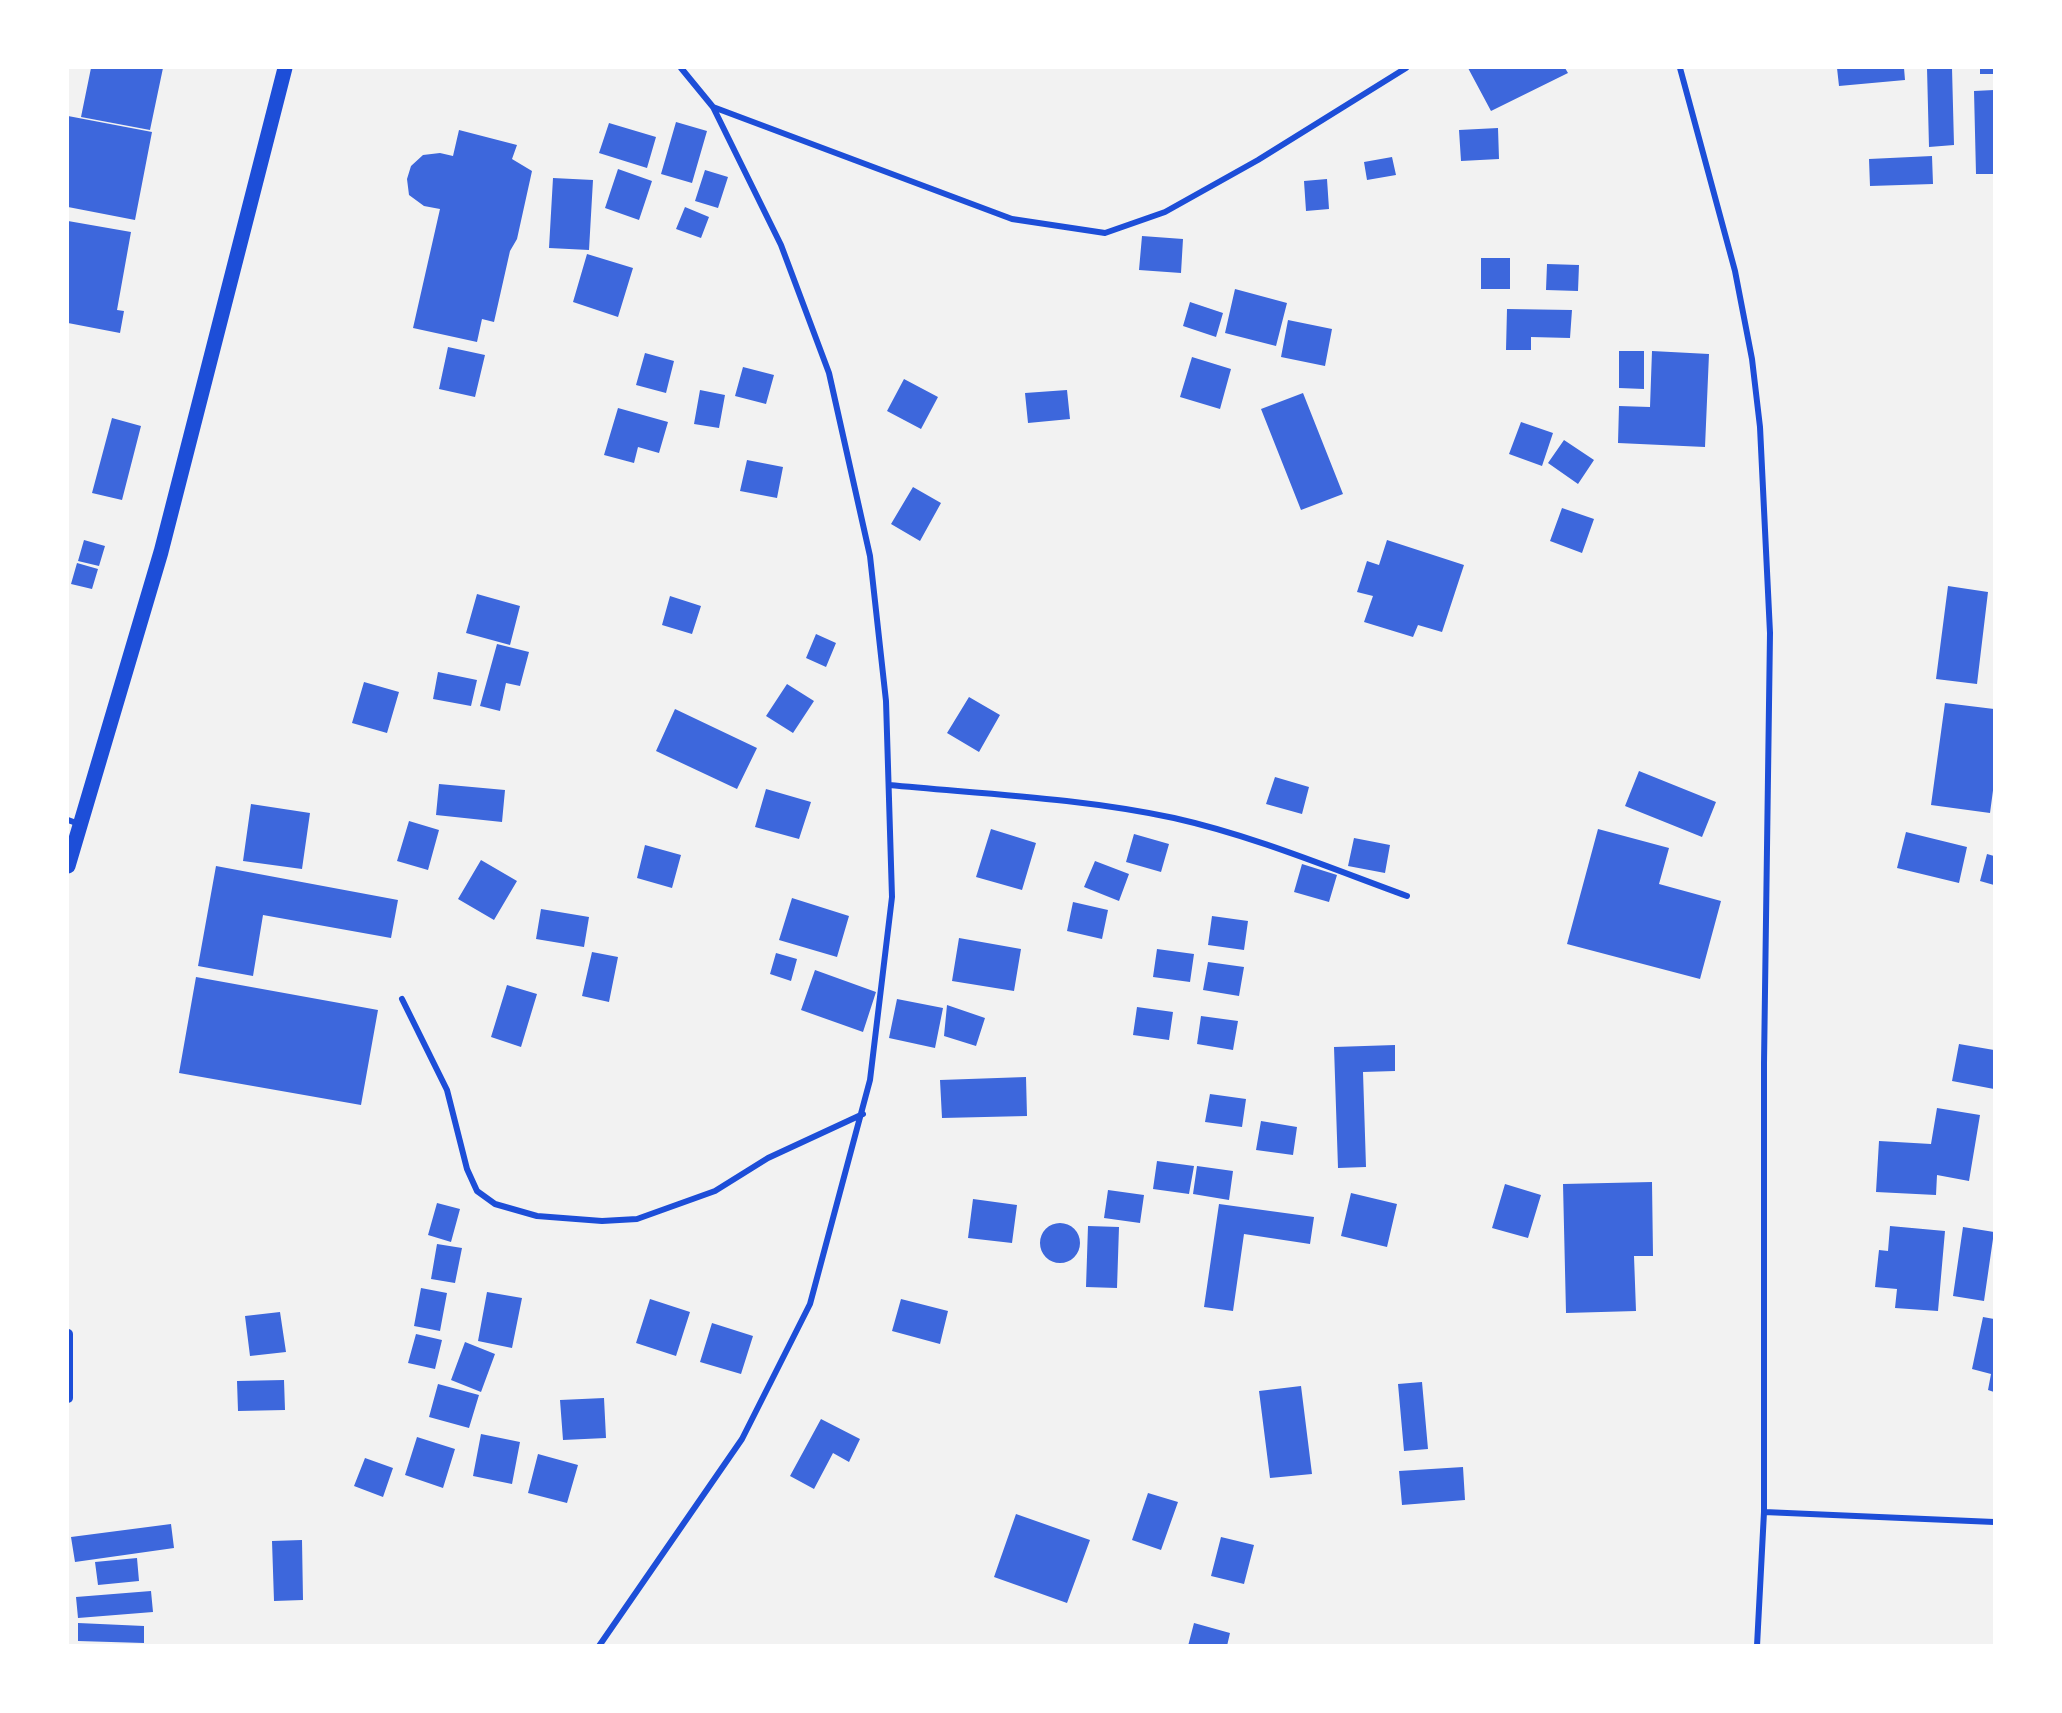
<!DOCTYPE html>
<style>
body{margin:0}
#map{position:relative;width:2062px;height:1713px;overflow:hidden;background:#f2f2f2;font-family:"Public Sans",sans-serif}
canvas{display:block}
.frame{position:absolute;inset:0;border:69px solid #fff;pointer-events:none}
</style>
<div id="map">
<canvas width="2062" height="1713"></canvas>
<div class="frame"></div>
</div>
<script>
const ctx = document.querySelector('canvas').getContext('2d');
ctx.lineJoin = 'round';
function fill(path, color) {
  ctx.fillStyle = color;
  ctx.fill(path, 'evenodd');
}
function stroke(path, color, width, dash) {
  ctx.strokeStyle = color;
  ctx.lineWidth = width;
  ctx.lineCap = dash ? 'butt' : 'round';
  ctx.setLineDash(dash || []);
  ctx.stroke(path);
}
fill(new Path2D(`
 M91,68h72l-13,62 -69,-13z
 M1468,68h97l3,5 -77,38z
 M1837,68h67l1,12 -66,6z
 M1927,68h25l2,77 -25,2z
 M1980,68h14v6h-14z
 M1994,90v84h-18l-2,-83z
 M68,116l84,16 -17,88 -67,-13z
 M676,122l31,9 -15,52 -31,-9z
 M609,123l47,14 -9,31 -48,-15z
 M1498,128l1,31 -38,2 -2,-31z
 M459,130l58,15 -5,14 20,12 -15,68 -7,12 -16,71 -12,-3 -5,23 -64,-14 27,-119 -16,-3 -15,-11 -2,-16 4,-13 12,-11 17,-2 13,3z
 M1932,156l1,28 -63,2 -1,-27z
 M1392,157l4,18 -29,5 -3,-18z
 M618,169l34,12 -13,39 -34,-12z
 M705,170l23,7 -10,31 -23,-7z
 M553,178l40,2 -4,70 -40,-2z
 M1327,179l2,30 -23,2 -2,-30z
 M685,207l24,10 -8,21 -25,-9z
 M68,221l63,11 -14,78 7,1 -4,22 -52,-10z
 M1142,236l41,3 -2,34 -42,-3z
 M587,254l46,14 -15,49 -45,-15z
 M1481,258h29v31h-29z
 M1547,264l32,1 -1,26 -32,-1z
 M1235,289l52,14 -11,43 -51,-13z
 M1190,302l33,11 -7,24 -33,-11z
 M1507,309l65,1 -2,28 -39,-1v13h-25z
 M1288,320l44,9 -7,37 -44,-9z
 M448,347l37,8 -10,42 -36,-8z
 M1619,351h25v38l-25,-1z
 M1652,351l57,3 -4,93 -87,-4 1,-37 31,1z
 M645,353l29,8 -8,32 -30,-8z
 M1192,357l39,12 -11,40 -40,-12z
 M743,367l31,8 -8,29 -31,-8z
 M904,379l34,18 -17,32 -34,-18z
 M700,390l25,5 -6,33 -25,-4z
 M1067,390l3,29 -42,4 -3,-30z
 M1303,393l40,101 -42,16 -40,-101z
 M618,408l50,14 -9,31 -21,-6 -4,16 -30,-8z
 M112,418l29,8 -19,74 -30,-7z
 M1521,422l32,11 -11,33 -33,-12z
 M1564,440l30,20 -16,24 -30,-21z
 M747,460l36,7 -6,31 -37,-7z
 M913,487l28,16 -21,38 -29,-17z
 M1562,508l32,11 -12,34 -32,-12z
 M84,540l21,6 -6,20 -21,-5z
 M1387,540l77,25 -22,67 -24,-7 -5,12 -49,-15 9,-26 -16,-4 10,-31 12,4z
 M77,563l21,6 -6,20 -21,-5z
 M1948,586l40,6 -11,92 -41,-5z
 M477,594l43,12 -10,39 -44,-12z
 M670,596l31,10 -9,28 -30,-9z
 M816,634l20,9 -10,24 -20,-9z
 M497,644l32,8 -9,34 -14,-3 -6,28 -20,-5z
 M438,672l39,8 -6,26 -38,-7z
 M364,682l35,10 -12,41 -35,-10z
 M787,684l27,17 -21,32 -27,-17z
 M969,697l31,18 -21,37 -32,-19z
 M1945,703l49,6v74l-4,30 -59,-8z
 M675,709l82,39 -20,41 -81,-38z
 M1639,771l77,31 -14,35 -77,-31z
 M1275,777l34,10 -7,27 -36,-10z
 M439,784l66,6 -3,32 -66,-7z
 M766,789l45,13 -12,37 -44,-12z
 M251,804l59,9 -8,56 -59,-8z
 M409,821l30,9 -11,40 -31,-9z
 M991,829l45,14 -14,47 -46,-13z
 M1598,829l71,19 -10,36 62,17 -21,78 -133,-35z
 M1906,832l61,15 -8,36 -62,-15z
 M1134,834l35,10 -8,28 -35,-10z
 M1354,838l36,7 -5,28 -37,-7z
 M645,845l36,10 -9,33 -35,-10z
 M1987,854l7,2v29l-14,-4z
 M481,860l36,21 -23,39 -36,-21z
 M1095,861l34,13 -10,27 -35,-14z
 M1302,864l35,11 -8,27 -35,-10z
 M216,866l182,34 -7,38 -128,-23 -10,61 -55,-10z
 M792,898l57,18 -12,41 -58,-17z
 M1073,902l35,8 -6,29 -35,-8z
 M541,909l48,8 -5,30 -48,-8z
 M1212,916l36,5 -4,29 -36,-5z
 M959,938l62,11 -7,42 -62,-10z
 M1157,949l37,5 -4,28 -37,-5z
 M592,952l26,5 -9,45 -27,-6z
 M776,953l21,6 -6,22 -21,-7z
 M1208,962l36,5 -5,29 -36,-6z
 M815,970l61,22 -13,40 -62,-22z
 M196,977l182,33 -17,95 -182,-32z
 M507,985l30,9 -16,53 -30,-10z
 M897,999l46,9 -8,40 -46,-10z
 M947,1005l38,13 -9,28 -32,-10z
 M1137,1007l36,5 -4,28 -36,-5z
 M1201,1016l37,5 -5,29 -36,-6z
 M1959,1044l35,6v39l-42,-8z
 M1395,1045v26l-32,1 3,95 -28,1 -4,-121z
 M1026,1077l1,39 -85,2 -2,-38z
 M1210,1094l36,5 -4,28 -37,-5z
 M1937,1108l43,7 -11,66 -32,-6 -1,20 -60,-3 3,-51 52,3z
 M1261,1121l36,6 -4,28 -37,-5z
 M1157,1161l37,5 -5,28 -36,-5z
 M1197,1166l36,5 -4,29 -36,-6z
 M1652,1182l1,74h-19l2,55 -70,2 -3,-129z
 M1505,1184l36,11 -13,43 -36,-10z
 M1108,1190l36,5 -4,28 -36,-5z
 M1351,1193l46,11 -10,43 -46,-11z
 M973,1199l44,6 -5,38 -44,-5z
 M437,1203l23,6 -9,33 -23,-7z
 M1219,1204l95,13 -4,27 -66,-10 -11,77 -29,-4z
 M1040 1243a20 20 0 1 1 40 0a20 20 0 1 1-40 0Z
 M1088,1226l31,1 -2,61 -31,-1z
 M1890,1226l55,5 -7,80 -43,-3 2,-19 -22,-2 4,-37 9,1z
 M1963,1227l31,5 -10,69 -31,-5z
 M437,1244l25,4 -7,35 -24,-4z
 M421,1288l26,5 -7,38 -26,-5z
 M487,1292l35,6 -10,50 -34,-7z
 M650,1299l40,13 -14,44 -40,-13z
 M901,1299l47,12 -8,33 -48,-13z
 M280,1312l6,40 -36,4 -5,-40z
 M1983,1317l11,2v73l-6,-2 3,-16 -19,-5z
 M712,1323l41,13 -12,38 -41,-12z
 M416,1334l26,6 -7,29 -27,-6z
 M465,1342l30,12 -14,38 -30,-12z
 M284,1380l1,30 -47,1 -1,-30z
 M1422,1382l6,67 -24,2 -6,-67z
 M438,1384l41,11 -10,33 -40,-11z
 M1301,1386l11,88 -42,4 -11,-87z
 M604,1398l2,40 -43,2 -3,-40z
 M821,1419l39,20 -11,23 -16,-9 -19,36 -24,-13z
 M481,1434l39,8 -8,42 -39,-8z
 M417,1437l38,12 -12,39 -38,-13z
 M538,1454l40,11 -11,38 -39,-10z
 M365,1458l28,10 -10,29 -29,-11z
 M1463,1467l2,33 -63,5 -3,-34z
 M1148,1493l30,9 -17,48 -29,-10z
 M1016,1514l74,26 -23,63 -73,-26z
 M171,1524l3,24 -99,14 -4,-25z
 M1221,1537l33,8 -10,39 -33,-8z
 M302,1540l1,60 -29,1 -2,-60z
 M137,1558l2,23 -41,4 -3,-23z
 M151,1591l2,21 -75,6 -2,-21z
 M78,1623l66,3v17l-66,-2z
 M1194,1623l36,10 -3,13h-39z`), '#3d67dc');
stroke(new Path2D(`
 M1680,68l55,203 17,88 8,68 10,206 -6,430v449l-7,134
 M713,107l299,112 93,14 60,-21 93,-52 148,-92
 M889,785c95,9 192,13 285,33 80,18 156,50 233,78
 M68,820l11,4
 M402,999l45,91 20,79 10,22 18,13 42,12 65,5 35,-2 78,-28 53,-33 95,-44
 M1764,1512l230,10
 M599,1646l143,-207 68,-135 60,-224 22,-183 -6,-196 -16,-145 -41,-183 -48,-128 -68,-138 -32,-39`), '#1d4ed8', 6);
stroke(new Path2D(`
 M68,1334v64`), '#1d4ed8', 10);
stroke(new Path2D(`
 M68,866l93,-314 124,-484`), '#1d4ed8', 15);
</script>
